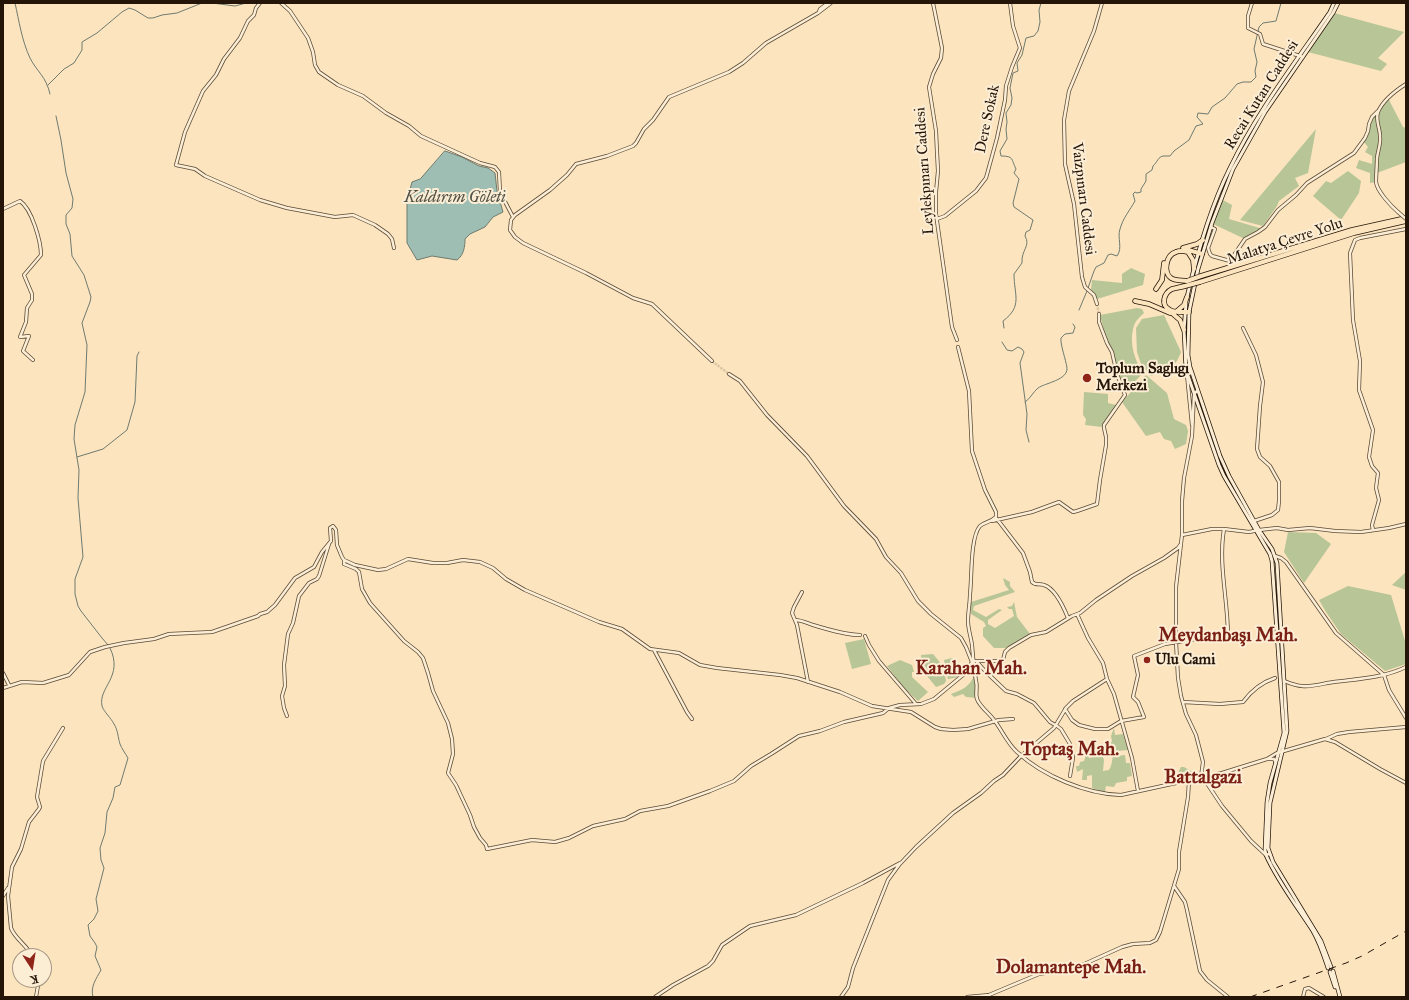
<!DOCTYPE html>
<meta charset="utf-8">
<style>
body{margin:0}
#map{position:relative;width:1409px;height:1000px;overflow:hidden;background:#fbe4be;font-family:"IM FELL Great Primer",serif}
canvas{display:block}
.frame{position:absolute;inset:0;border:4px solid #251508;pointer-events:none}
.north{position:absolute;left:12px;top:948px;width:40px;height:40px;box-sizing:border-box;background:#fcedd5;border:1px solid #a69783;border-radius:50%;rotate:168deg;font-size:11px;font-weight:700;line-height:16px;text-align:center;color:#251508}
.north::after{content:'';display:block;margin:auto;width:14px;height:18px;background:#8f2418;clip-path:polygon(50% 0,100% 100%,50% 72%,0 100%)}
</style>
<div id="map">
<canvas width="1409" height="1000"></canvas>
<div class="frame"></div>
<div class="north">K</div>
</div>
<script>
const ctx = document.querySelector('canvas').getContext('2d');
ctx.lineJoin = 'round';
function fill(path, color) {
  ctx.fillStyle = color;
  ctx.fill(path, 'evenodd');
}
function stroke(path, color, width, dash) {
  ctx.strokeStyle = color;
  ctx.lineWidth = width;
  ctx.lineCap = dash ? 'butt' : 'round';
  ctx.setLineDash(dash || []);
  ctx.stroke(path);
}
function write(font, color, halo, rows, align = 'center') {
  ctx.font = font + ' "IM FELL Great Primer",serif';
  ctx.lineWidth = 4;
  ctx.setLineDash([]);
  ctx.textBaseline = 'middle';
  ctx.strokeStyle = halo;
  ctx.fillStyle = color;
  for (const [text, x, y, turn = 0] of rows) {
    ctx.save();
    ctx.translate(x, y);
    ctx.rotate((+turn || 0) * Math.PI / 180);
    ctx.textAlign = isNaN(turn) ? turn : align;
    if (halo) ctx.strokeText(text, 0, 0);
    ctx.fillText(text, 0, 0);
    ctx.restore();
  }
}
fill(new Path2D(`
 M1334,13l70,19 -26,26 9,6 -6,7 -73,-19z
 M1388,98l15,29 3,1v34l-29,11 -1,9 -6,1v-10l-14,-5 3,-8 13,4v-8l-7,-4 3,-5 -5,-6 9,-24 5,-1 1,-5z
 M1316,129l-8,44 -13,5 4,8 -20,15 -2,5 -14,20 -23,-6z
 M1348,171l13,10 -2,12 -18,27 -28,-24 13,-15 5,2z
 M1221,199l11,6 -3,14 34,10 -18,10 -32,-15z
 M1131,268l14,6 -2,11 -46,14 -6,-9 1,-10 30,3v-9z
 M1137,308l5,1 2,4c-3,3 -7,6 -9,10 -7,17 -1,36 8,50l-18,19 -13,-40 -5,-9 -7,-28z
 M1164,315l17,37c-7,18 -13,18 -30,24l-10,-12 -4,-12 -1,-24 6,-9z
 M1146,375l21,18 7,26 12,6 2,6 -2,13 -11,5 -4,-8 -7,-2 -4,-7 -14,4 -24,-34z
 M1084,392l24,2v9l8,2 -14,22 -17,-2 1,-6 -3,-4z
 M1288,532l28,1 15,11 -27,39 -20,-31z
 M1406,572v18l-14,-5z
 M1003,578l7,4v4l5,6 -41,14 -1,4 13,7 13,-8 3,1 -14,10v4l7,4 19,-12 -2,-7h-3l-2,-2 5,-1 2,-4 3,15 13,17 -24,14h-12l-11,-12v-8l3,-2 -2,-4 -13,-8v-12l38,-12 -4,-5z
 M1348,586l43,9 15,49v20l-21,7 -44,-37 -15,-22 -7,-12z
 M864,639l7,25 -19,5 -7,-26z
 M933,654l10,12 3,15 -2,3 -8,3 -13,-16 -2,-16z
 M952,658l13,11 -6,8 -11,2 -4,-19z
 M900,660l12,5 2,7h-2v5l16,15 -10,9 -14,-13 -17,-22z
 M974,676l3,7v15l-11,-1 -3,-3 -9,3 -3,-3c11,-4 18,-7 23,-18z
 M1114,728l1,7 8,-1 5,16 -11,1v5l8,-1 1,8h4l2,13 -5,1v4l-11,2 -2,4 -8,-1 -1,6 -13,-4v-13l-5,1v4h-5l1,-11 -6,3 -1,-6h3l1,-4 4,-1 3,-9 2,6 4,-1v-4l4,-3v-3h7l-4,2 4,11 -1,11 6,-1c4,-6 5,-18 1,-25l2,-4 -1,-5z
 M1181,767h3l14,8 -18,4 -1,-8z`), '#b8c596');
const water = new Path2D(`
 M445,151l17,6 17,9 9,2 7,5 2,18 6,21 -10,5 -8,10 -15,7 -5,5c0,7 -1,16 -8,21l-25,-4 -15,4 -10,-17v-42l5,-19 8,-3z`);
fill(water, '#9fbeb3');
stroke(water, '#6e7a6f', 1);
stroke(new Path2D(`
 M15,3c4,18 7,38 15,55 7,14 16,18 20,36
 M212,3l23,3 11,-3
 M48,85l16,-16 10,-6 8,-13v-8l15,-9 25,-21 7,-4 6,2 13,8h5l9,-3 15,-2 25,-10
 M56,116l5,24 5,33 7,26 -1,9 -6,7v9l4,10 2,22 12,19 7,22 -1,5 -8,21 5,22 -2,47 -10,33 -1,14 5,31 -1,28 5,59 -8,22v15l3,12 3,5 21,27 6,7
 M1088,288l6,-17 2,-4 8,-4 4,-8 3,-1 6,2c6,-8 0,-18 3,-27 3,-11 10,-19 15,-28l-2,-7 2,-2 2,1 4,-1v-3l5,-8v-7l6,-4 1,-4c4,-3 5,-10 11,-10 2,0 4,0 6,0l4,-5 15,-11 7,-14 7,-2 -6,-7 1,-4 10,1 4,-7 13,-9 12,-14 6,-2h8l5,-5 -1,-6 2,-9 -3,-13 5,-22 4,-4 13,-2 5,-18
 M1079,310l8,-19
 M1004,328l-1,-7c20,-15 11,-26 11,-47l8,-11c-1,-13 9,-17 3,-27l1,-4 4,-2 3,-10 -19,-13 -1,-4 6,-24 -5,-6 2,-4c-5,-10 -2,-13 -15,-13l-1,-5 7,-12 -1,-10 1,-7 -1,-9 5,-8 1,-7 -2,-10 3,-15 5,-2 -1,-8 5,-8 4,-17 8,-2 4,-5 2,-9 -1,-12 2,-7
 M1002,342l5,8 5,1 6,-4 4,2 2,3 -4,11 7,51 -1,16 3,12
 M1025,402c6,-4 8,-10 13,-14 7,-5 30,-8 29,-20 -1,-8 -7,-24 -6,-30l4,-4 8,-1 2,-6 -2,-3
 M77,457l26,-8 24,-19 8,-28 2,-46 2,-4
 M93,997c-3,-10 3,-18 8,-27l-6,-14 2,-9 -2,-4 -5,-7 -2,-11 6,-6 4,-8 -2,-12 8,-31 -3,-8 -1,-12 5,-15 2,-21 6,-14 2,-11 5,-2 8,-27c-3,-5 -6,-9 -8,-14 -2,-6 -2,-14 -6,-20 -3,-6 -10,-12 -12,-18 -4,-19 22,-29 8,-58`), '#6e7a6f', 1);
stroke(new Path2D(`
 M1097,304l2,10
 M712,361l17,13`), '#dbc5a3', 2.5, [2.5, 1]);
const tertiary = new Path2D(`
 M260,3l-4,5 -2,7 -6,6 -8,17 -16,21 -8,16 -13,16 -18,41 -9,33 19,4 10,7 55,24 27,8 48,9 18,-2 22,10 13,9 4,5 2,9
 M281,3l9,8 18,27 5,14 2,13 4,7 19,13 25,11 23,17 23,13 12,10 59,27 15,4 4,5 1,20 13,25
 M933,3l9,45 -1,10 -8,16 -4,13 7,44 1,21 1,19 -2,21v22l16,113 5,13
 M1252,3l-4,13v12l12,6 3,10 40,13
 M819,12l1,-3 8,-6
 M3,209l17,-8c12,8 21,41 21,54l-17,20 8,19v6l-5,8 -1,14 -6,15 9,-1 -6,15 10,9
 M1398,212c-7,-6 -21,-21 -22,-30 0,-5 1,-19 1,-24 1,-8 4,-14 3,-22 0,-8 -5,-16 -2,-24 5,-12 17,-21 28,-28
 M937,219l8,-3 31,-25 10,-13 11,-40 8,-38 1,-14 6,-19 8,-19 -7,-22 -3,-23
 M1211,227l4,2 -7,19 2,6 2,2 18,5 15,-22 13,-7 7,-5 13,-17 18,-15 11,-12 47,-30 11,-15 3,-7 1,-7 3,-7 6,-6
 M1097,304l-3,-9 -9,-8 -3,-10 -8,-73 -9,-40 -1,-44 5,-29 25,-60 8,-28
 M1243,328l13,27 7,27 -3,24 -3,43 3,8 10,9 9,16v19l-1,9 -6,5 -18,6
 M958,347l11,44 3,60 13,39 11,22v5c-5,5 -11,5 -16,9 -10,11 -8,53 -10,68 0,9 -2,18 -2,27 0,8 3,16 4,24 1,12 2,24 4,36 2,6 -1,12 1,18 3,8 12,14 17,21 8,10 13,23 23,32 26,24 69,42 104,43l101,-22 45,-14 10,-6 48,-14 10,3 45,27 26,14
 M712,361l-60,-57 -19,-6 -47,-25 -63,-30 -8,-6 -5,-7 1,-10 4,-5 35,-25 17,-15 9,-11 31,-8 26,-10 3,-3 8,-14 9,-9 16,-23 60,-25 14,-9 23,-20 52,-30 13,-10
 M729,374l11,7 27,34 40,41 37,50 32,33 10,18 15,16 17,28 13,13 30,24 5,9 6,15
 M1187,375l5,50
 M1197,391l-3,3 -2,42 -8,42 -2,23v34l-6,52v55l2,36 3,18 5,18 10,21 7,27 -2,15 3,2 18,27 29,35 15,14 3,-1
 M997,519l26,34 7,19 2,10c4,4 7,1 12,3 12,4 20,23 24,33
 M992,521l40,-9 27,-10 14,10 4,-1 20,-7 3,-24 6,-35v-8l-2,-9v-3l21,-30 -8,-21 -5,-22 -5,-9 -8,-21v-8
 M1373,530l-1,-5 7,-25 -3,-12 2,-15 -6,-7 -3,-9 4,-27 -14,-40 1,-29 -7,-41 -3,-67 5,-13 5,-2 46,-9
 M1182,535l30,-6h12l25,3 10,-2 18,-2 11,2 22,-2 25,3 26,1 28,-4 17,-4
 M1275,556l6,2 5,4 50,71 48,42 5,15 17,28
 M344,560v4l12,5 3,3 3,17 8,14 34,38 14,11 5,6 5,15 5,18 15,32 4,16 1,15 -5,19 8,12 14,30 4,12 6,11 6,7 1,4 45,-9 23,2 14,-4 24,-12 32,-7 15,-8 28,-5 42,-15 24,-10 17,-15 20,-12 28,-18 21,-5 24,-9 39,-9 6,-5 11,-3 21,-1 13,-5 29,-24 10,-14h29l1,-1 2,-8 4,-4 22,-13 15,-3 26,-16 8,-3 16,-13 36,-24 32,-18 14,-10 2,-3
 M802,592l-8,15 -2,6 5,12 11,57
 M1077,614l11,24 15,25 4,16 7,15 18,64 6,33
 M795,620c6,0 12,3 18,5 13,4 34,10 47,10
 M865,636l4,9 10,16 37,43
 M654,650l33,62 5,7
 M976,661l10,11 20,19 11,3 17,9 16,19 7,4 4,3 9,15 2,7 1,7 -3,18
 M3,673l6,12
 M1284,681c5,2 12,5 18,5 8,1 16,-1 25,-3 27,-4 54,-4 79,-16
 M3,688l19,-6 21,1 26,-8 21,-23 15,-5 19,-4 30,-4 15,-5 43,-2 46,-16 2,-2 7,-2 8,-7 20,-27 19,-11 8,-15 9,-11 -1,-13 3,-2 3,4 1,15 5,12 2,3 11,5 23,5 8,-1 22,-10 25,4h14l16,-3 17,2 13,6 13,11 19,11 74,32 23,7 28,20 29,4 21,12 17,3 63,7 17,3 43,14 32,14 39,6 24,15 6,2 12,1 15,-1 31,-9 14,-1
 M1183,702l37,2 23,-2c8,-11 20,-20 32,-24
 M1065,709l7,11 7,5 16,4h13l13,-8 23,-4 -6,-15 -5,-5 5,-22 -4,-19 31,-12 31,-5 32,-3c0,-36 -10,-72 -4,-107
 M287,716l-3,-8 -2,-12 3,-10 -1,-21 4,-31 5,-11 6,-27 10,-13 8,-4 2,-3 10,-32
 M1326,739l11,-5 12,-2 57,-5
 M1268,759h6l1,2
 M1174,886l11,16 2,8 13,61 7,9 21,17
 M3,896l5,-8
 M32,956c-5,-11 -17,-17 -21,-28l-3,-32 4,-29 9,-18 8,-27 10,-13 1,-2 -3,-10 6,-36 20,-33
 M36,997l3,-17
 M655,997l18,-12 35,-19 5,-5 9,-16 28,-19 46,-11 67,-32 37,-20
 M841,997l7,-10 5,-19 35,-88 11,-15 17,-18 37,-34 28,-20 13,-12 9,-6 18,-19 33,-28 12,-20 7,-7 34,-22
 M967,997l22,-2 50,-21 32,-5 9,-3 42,-19 11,-3 17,-1 6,-3 4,-8 19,-63v-17l9,-55 1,-16
 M1303,997l2,-8 4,-1 15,9`);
const secondary = new Path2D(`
 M1187,297c10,-43 23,-89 43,-129 27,-56 65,-105 100,-156l4,-9
 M1186,303l-2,27 2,40 33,95 5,11 46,78 2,7 12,172 -14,50 -3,19 -2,48 1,5c12,27 31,51 47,76 7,12 11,25 15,37
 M1331,967l-10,-26 -48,-79 -5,-14 2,-45 17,-72 -10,-168 -5,-14 -13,-19 -30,-54 -9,-20 -30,-89 -2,-12 1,-43 9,-43 14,-46 21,-54 32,-57 68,-99 5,-10
 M1333,971l7,26
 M1330,972l5,15`);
const trunk = new Path2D(`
 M1183,248l14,-4 6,-4
 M1185,249l17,5
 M1201,276l151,-46 54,-12
 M1187,281c-5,-1 -12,0 -16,-3 -8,-6 -5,-23 5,-26 4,-2 8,-1 12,0l5,8 1,9
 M1200,282l154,-49 52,-12
 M1185,286c-4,1 -9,2 -13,3 -8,4 -12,16 -2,21 5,3 13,2 19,2
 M1156,289l6,-9 2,-17
 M1135,301l14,3 21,9
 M1177,311l7,-6 3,-8
 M1173,314l7,6 4,10`);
stroke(tertiary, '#5a4936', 4);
stroke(secondary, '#251508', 4.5);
stroke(trunk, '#251508', 5.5);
stroke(tertiary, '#fcedd5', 2.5);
stroke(secondary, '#fcedd5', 3);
stroke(trunk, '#fbe4be', 4);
stroke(new Path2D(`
 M1250,997l96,-34 16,-7 44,-25`), '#251508', 1, [7, 7]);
const tertiaryBridge = new Path2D(`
 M1398,212l8,7`);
const trunkBridge = new Path2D(`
 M1187,281l14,-5
 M1185,286l15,-4`);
stroke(tertiaryBridge, '#5a4936', 4, []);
stroke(trunkBridge, '#251508', 5.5, []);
stroke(tertiaryBridge, '#fcedd5', 2.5);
stroke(trunkBridge, '#fbe4be', 4);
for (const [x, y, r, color] of [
 [1087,378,5,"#8f2418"],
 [1147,660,4,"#8f2418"]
]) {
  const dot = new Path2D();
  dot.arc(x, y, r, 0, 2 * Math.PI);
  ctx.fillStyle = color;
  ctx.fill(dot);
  stroke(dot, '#fcedd5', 1.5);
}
write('15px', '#251508', '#fcedd5', [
 ["Recai Kutan Caddesi",1262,95,-58],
 ["Dere Sokak",988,119,-78],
 ["Leylekpınarı Caddesi",925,171,-94],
 ["Vaizpınarı Caddesi",1083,199,83],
 ["Malatya Çevre Yolu",1285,242,-18]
]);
write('bold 15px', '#251508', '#fcedd5', [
 ["Toplum Saglıgı",1096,369],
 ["Merkezi",1096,386],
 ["Ulu Cami",1155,660]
], 'left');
write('italic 16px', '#505044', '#fcedd5', [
 ["Kaldırım Göleti",455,198]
]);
write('bold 19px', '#7a1f14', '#fcedd5', [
 ["Meydanbaşı Mah.",1228,636],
 ["Karahan Mah.",971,669],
 ["Toptaş Mah.",1070,750],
 ["Battalgazi",1203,778],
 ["Dolamantepe Mah.",1071,968]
]);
</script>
